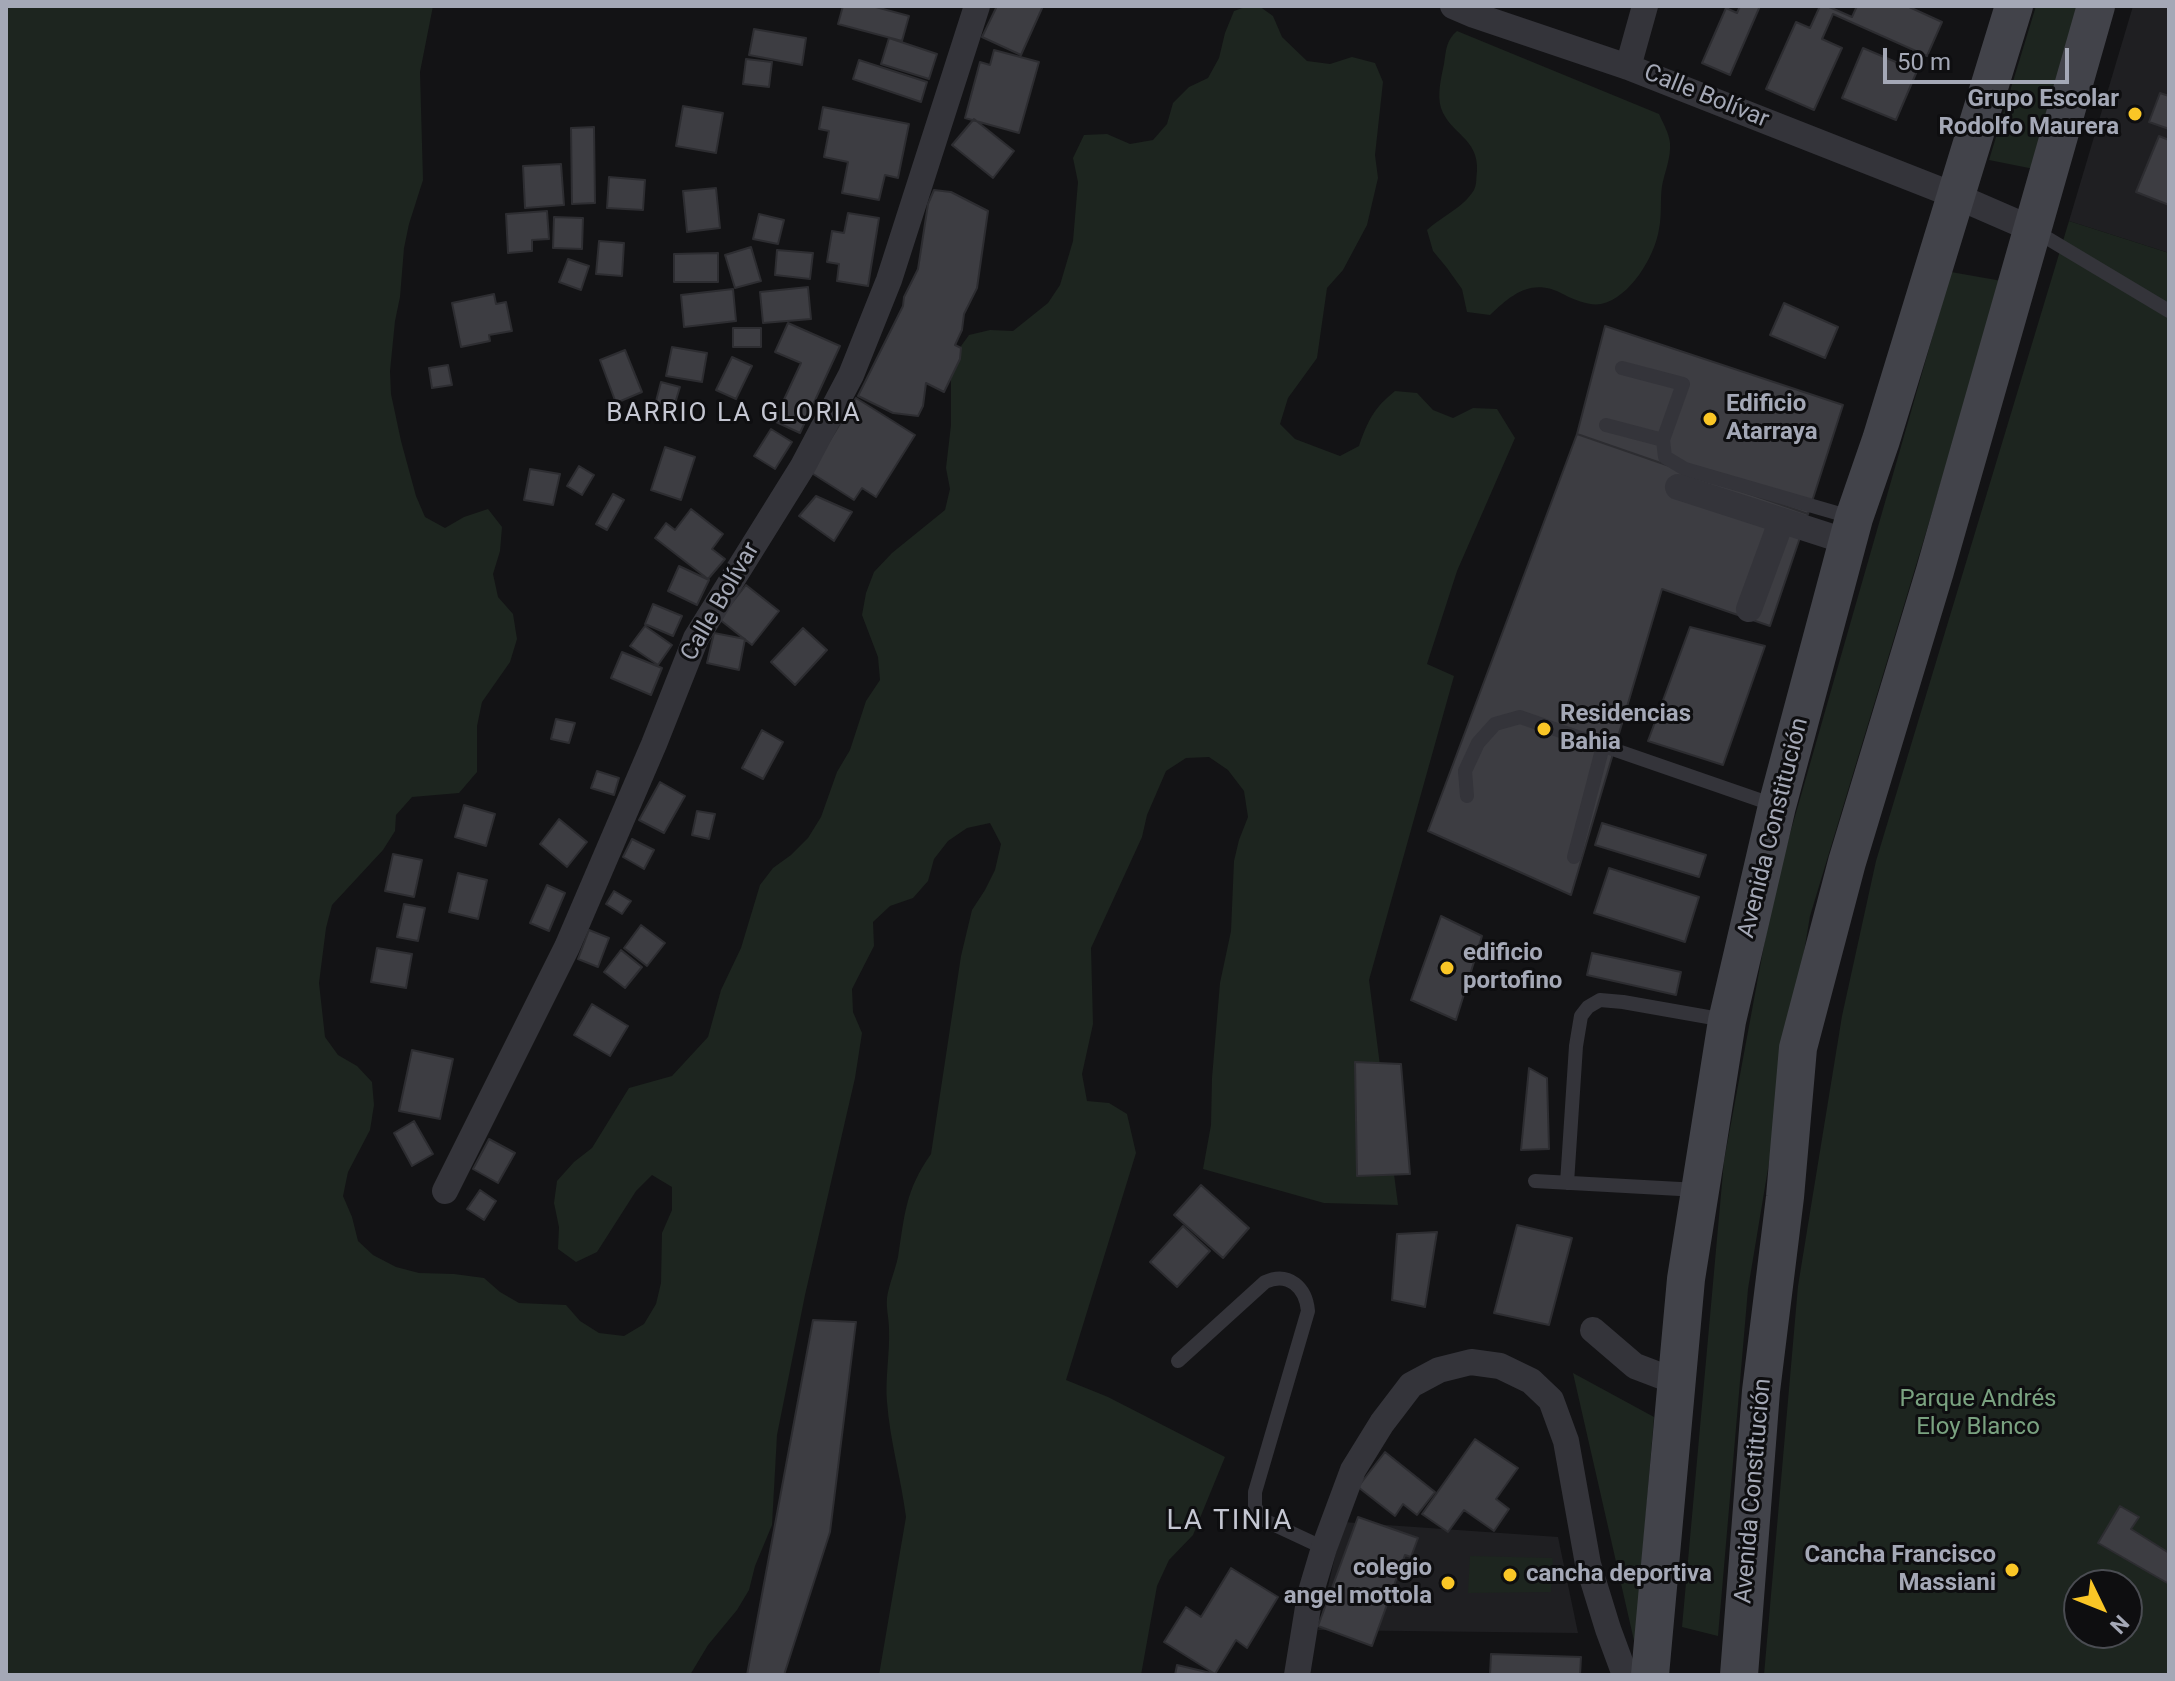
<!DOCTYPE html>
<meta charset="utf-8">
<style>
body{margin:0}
#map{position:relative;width:2175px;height:1681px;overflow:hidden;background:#131315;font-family:Roboto,sans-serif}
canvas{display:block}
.frame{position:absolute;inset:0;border:8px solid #a4a8b6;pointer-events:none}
.north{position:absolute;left:2063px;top:1569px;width:80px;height:80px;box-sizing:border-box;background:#0e0e10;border:2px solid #4a4c52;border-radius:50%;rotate:133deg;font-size:22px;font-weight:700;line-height:32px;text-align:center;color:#a4a8b6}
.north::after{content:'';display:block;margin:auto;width:28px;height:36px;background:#fac626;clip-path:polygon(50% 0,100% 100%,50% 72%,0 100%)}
.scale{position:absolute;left:1883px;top:48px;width:186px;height:36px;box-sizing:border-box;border:4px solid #a4a8b6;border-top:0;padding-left:10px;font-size:24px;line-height:28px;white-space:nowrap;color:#a4a8b6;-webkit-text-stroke:6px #0e0e10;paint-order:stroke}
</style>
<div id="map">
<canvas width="2175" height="1681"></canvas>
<div class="frame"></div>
<div class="north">N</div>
<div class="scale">50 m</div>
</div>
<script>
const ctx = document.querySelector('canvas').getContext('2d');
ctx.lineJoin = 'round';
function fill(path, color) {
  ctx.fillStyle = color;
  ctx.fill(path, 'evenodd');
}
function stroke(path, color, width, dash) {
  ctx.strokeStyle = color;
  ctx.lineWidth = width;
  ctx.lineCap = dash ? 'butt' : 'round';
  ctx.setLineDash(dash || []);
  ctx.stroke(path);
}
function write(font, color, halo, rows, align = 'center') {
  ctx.font = font + ' Roboto,sans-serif';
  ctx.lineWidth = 6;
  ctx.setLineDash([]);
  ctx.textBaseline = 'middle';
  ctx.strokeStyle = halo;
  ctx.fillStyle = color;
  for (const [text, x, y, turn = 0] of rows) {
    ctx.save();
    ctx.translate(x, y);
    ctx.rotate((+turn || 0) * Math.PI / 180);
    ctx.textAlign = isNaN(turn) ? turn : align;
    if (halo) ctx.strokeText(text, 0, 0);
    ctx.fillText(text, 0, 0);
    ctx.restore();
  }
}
fill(new Path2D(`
 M2133,6h36v247l-100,-32z
 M1343,1522l215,15 20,96 -260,-3z`), '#1f1f22');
fill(new Path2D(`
 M6,6h427l-13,66 3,108 -14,44 -5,24 -4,49 -5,24 -5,50 1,23 10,47 15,55 9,21 20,11 19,-11 24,-8 14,18 -2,24 -7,23 5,23 15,17 4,25 -7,23 -28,40 -5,24v46l-18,21 -47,4 -16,18 -1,16 -12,19 -51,55 -6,23 -7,55 6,54 13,18 19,11 15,16 2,23 -4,25 -22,42 -5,24 9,21 6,24 15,14 23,12 23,6 35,1 30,4 16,14 19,11 47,2 14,16 19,12 25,3 20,-12 12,-20 5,-21 1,-50 10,-23v-23l-20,-12 -16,16 -39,61 -21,10 -18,-13 1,-22 -5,-24 3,-22 17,-19 18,-14 37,-60 43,-12 36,-39 13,-47 20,-42 19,-63 13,-17 18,-13 17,-17 13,-21 16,-45 13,-22 16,-49 14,-21 -2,-23 -16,-42 4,-22 8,-21 18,-19 53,-43 5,-21 -4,-21 5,-43v-46l5,-26 13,-18 21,-5 23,1 35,-28 12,-18 13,-44 5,-59 -5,-24 11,-23 23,-1 23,10 23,-4 14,-16 6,-21 16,-16 19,-9 11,-20 6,-25 9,-22 14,-5h11l14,10 9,21 25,24 23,3 22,-7 23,6 8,19 -8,73 3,23 -11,47 -24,45 -16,18 -10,70 -29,40 -8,26 15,15 45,17 19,-10c9,-26 15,-38 36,-55l22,2 16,17 20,8 20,-10 24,1 18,29 -58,133 -30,93 27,12 -85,304 29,225 -74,-2 -121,-34 8,-44 1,-47 8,-95 11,-52 3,-70 5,-21 9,-23 -4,-26 -16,-21 -19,-13 -23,1 -20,13 -19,44 -5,22 -51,111 2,76 -11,50 5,27 22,2 18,11 9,39 -70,227 42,17 117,60 -32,78 -24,25 -12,26 -16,89h-262l27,-158c-5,-39 -16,-76 -19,-115 -2,-24 3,-49 2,-73 0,-11 -3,-20 -2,-31 2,-14 8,-27 11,-41 7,-43 7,-66 33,-103l30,-198 11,-46 13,-20 10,-20 6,-26 -11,-21 -23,5 -19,13 -14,18 -6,22 -15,17 -23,8 -17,16 1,24 -22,43 1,23 9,21 -7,45 -50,217 -28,140 -5,90 -17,41 -6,24 -12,20 -29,35 -18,30h-684z
 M2036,6h41l-43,163 -45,-9z
 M1457,31l202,83c4,9 10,19 11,29 1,15 -5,28 -8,43 -2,14 0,29 -3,43 -4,27 -29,69 -58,75 -11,2 -27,-4 -36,-9 -32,-18 -52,-2 -75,20l-23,-3 -5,-23 -15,-21 -14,-17 -6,-21c15,-14 36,-22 47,-40 3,-6 2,-12 3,-19 2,-33 -27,-37 -36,-63 -4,-13 0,-30 3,-44 2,-13 2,-24 13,-33z
 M2069,221l100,32v1422h-405l34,-389 44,-270 34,-155zM2079,1585h48v48h-48z
 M1951,272l51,9 -192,635 -62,373 -30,347 -36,-9 42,-466 51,-275z
 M1573,1373l81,44 -19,228z
 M1470,1556l83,2 -2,34 -83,1z`), '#1d251f');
const building = new Path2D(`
 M843,6h29l37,10 -7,25 -64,-17z
 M997,6h46l-22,49 -39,-18z
 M1740,6h20l-30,69 -28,-12 24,-55 11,5z
 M1820,6h7l25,11 5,-11h50l35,16 -15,34 -94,-42 -11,25 20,9 -28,62 -48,-21 30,-67 14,6z
 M754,29l52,9 -4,27 -53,-10z
 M889,38l48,16 -8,25 -48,-15z
 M1863,48l54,23 -21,49 -54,-22z
 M994,50l45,12 -20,71 -54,-15 15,-56 10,3z
 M746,59l26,3 -3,25 -26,-3z
 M859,60l68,22 -6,20 -68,-23z
 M2160,93l9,3v33l-20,-7z
 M683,106l40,7 -7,40 -40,-7z
 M823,107l86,17 -11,54 -13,-3 -6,25 -37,-7 6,-31 -24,-5 5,-26 -10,-2z
 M974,119l40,32 -21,27 -41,-33z
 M594,127l1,76 -23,1 -1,-76z
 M2159,136l10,4v65l-33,-13z
 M561,164l3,41 -39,3 -2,-42z
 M609,177l36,3 -2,30 -36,-2z
 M716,188l4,40 -33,4 -4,-41z
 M934,190l17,2 37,19 -11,77 -13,26 -2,16 -7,15 6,3 -1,11 -16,33 -18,-9 -3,23 -5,10 -25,-3 -35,-17 45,-90 1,-9 14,-28 10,-65z
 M547,211l2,28 -17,1v11l-24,2 -2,-39z
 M848,213l31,5 -11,68 -31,-5 2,-17 -12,-2 5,-31 12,2z
 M759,214l25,6 -6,24 -25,-5z
 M554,217l29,1 -1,31 -29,-1z
 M599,241l25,2 -2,33 -26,-2z
 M751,247l10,34 -26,7 -10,-33z
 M777,250l36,3 -3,26 -35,-4z
 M718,253v29h-44v-28z
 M568,259l21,7 -8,24 -22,-8z
 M808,287l3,32 -48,4 -3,-31z
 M733,289l3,32 -52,6 -3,-32z
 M494,294l2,10 10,-2 6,29 -23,4 1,6 -29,6 -9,-44z
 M1784,303l54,24 -13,31 -55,-23z
 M788,323l52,23 -40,87 -26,-12 27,-58 -26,-11z
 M1605,326l238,79 -35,109 -231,-80z
 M733,328h28v19h-28z
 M672,347l35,6 -5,29 -36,-6z
 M625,350l17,42 -26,11 -16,-43z
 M732,357l20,9 -16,33 -20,-9z
 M448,365l4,20 -20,3 -3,-20z
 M661,382l19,5 -7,23 -18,-5z
 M856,398l59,37 -39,62 -14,-9 -8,12 -44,-28z
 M771,429l21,13 -17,27 -21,-13z
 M1577,434l231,80 -38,112 -108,-37 -91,306 -143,-64z
 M665,447l30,10 -14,43 -30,-10z
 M579,466l15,9 -12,20 -15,-9z
 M530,469l30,5 -7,31 -29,-5z
 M613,494l11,6 -17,30 -11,-6z
 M816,496l36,16 -18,29 -35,-25z
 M691,509l32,25 -11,15 13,10 -17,20 -53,-41 11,-15 9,7z
 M679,566l30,14 -12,25 -29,-14z
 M746,585l33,26 -27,34 -33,-26z
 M653,604l29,12 -9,20 -28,-12z
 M645,626l27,19 -14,20 -28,-19z
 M1690,627l75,19 -42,119 -75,-24z
 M803,628l24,22 -32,35 -24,-23z
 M714,633l31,6 -6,31 -32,-7z
 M622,652l40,16 -11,27 -40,-17z
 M556,719l19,4 -6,20 -18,-4z
 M762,730l21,12 -20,37 -21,-11z
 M597,771l22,7 -5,17 -23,-7z
 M660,782l25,14 -21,37 -25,-13z
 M464,805l31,9 -9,32 -31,-9z
 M697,811l18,3 -6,25 -17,-4z
 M559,819l28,23 -20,25 -27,-23z
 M1602,823l104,32 -7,22 -104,-32z
 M632,839l22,11 -10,19 -21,-12z
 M393,854l29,6 -8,37 -29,-6z
 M1609,868l90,29 -14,45 -91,-29z
 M458,873l29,7 -9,39 -29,-7z
 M547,885l18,8 -16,38 -19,-8z
 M614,891l17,10 -9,13 -16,-10z
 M404,904l21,4 -7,33 -21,-4z
 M1441,916l41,20 -26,84 -45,-20z
 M641,925l24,18 -18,23 -23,-18z
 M589,930l20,8 -11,29 -20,-8z
 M377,948l35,6 -6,34 -35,-6z
 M621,950l21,17 -17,21 -21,-16z
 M1592,953l89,19 -5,23 -89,-20z
 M592,1004l36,22 -18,30 -36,-21z
 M412,1050l41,9 -13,60 -41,-8z
 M1355,1062l46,2 9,110 -53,2z
 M1529,1068l18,10 2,71 -28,1z
 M414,1121l19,33 -21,12 -18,-33z
 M489,1139l26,14 -17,30 -25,-14z
 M1201,1185l48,43 -26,30 -49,-43z
 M480,1190l16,11 -12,19 -17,-11z
 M1517,1225l55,13 -23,87 -55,-12z
 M1183,1226l27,25 -33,36 -27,-25z
 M1437,1232l-12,75 -33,-7 5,-66z
 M813,1320l43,2 -26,210 -46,143h-37z
 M1475,1439l43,29 -22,31 13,10 -15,22 -30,-21 -16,22 -26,-18z
 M1385,1452l50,40 -18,23 -14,-11 -8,12 -37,-29z
 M2120,1506l19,11 -8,12 38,24v31l-71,-41z
 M1358,1517l60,21 -7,19 -6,-2 -33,91 -54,-20z
 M1231,1568l47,29 -31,51 -11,-8 -21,34 -51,-32 22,-35 15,10z
 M1491,1654l90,3 -1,18h-90z
 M1177,1665l38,9 -40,1z`);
fill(building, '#3d3d42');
stroke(building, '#2d2d31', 2);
stroke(new Path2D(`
 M2032,229l137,82
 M1622,368l61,16 -20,56 2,17 20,12 169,49
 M1606,425l57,15
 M1467,796l-2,-25 13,-28 17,-19 25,-7 257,89
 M1574,857l29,-111
 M1535,1181l163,9
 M1567,1183l9,-137 5,-30 7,-9 12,-7 23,2 102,18
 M1178,1361l87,-79c24,-11 41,6 43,29l-53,181v15l9,13 60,28`), '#34343a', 14);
stroke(new Path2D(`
 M1453,6l21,9 154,52 328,129 76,33
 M1628,67l17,-61
 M1678,487l170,55
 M1749,609l32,-87
 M445,1191l122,-244 87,-203 42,-106 107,-172 48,-91 38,-95 88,-274
 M1593,1330l42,36 42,16
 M1297,1675l13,-80 14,-47 29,-78 29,-47 29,-38 28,-15 32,-8 29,4 31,15 20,19 15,41 22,123 20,65 17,46`), '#34343a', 26);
stroke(new Path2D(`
 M1650,1675l36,-396 41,-258 50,-215 77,-288 27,-78 133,-434
 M1739,1675l22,-284 24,-194 13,-149 49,-186 88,-291 161,-565`), '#42434a', 38);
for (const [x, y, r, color] of [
 [2135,114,8,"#fac626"],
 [1710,419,8,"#fac626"],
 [1544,729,8,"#fac626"],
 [1447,968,8,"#fac626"],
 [2012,1570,8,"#fac626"],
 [1510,1575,8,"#fac626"],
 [1448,1583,8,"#fac626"]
]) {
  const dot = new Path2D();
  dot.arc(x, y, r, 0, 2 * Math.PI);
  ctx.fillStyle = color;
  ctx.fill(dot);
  stroke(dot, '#0e0e10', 3);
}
write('24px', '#a4a8b6', '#0e0e10', [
 ["Calle Bolívar",1706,97,22],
 ["Calle Bolívar",721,602,-60],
 ["Avenida Constitución",1774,828,-76],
 ["Avenida Constitución",1754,1491,-85]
]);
write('bold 24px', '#a4a8b6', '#0e0e10', [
 ["Grupo Escolar",2119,100,"right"],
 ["Rodolfo Maurera",2119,128,"right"],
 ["Edificio",1726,405],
 ["Atarraya",1726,433],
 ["Residencias",1560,715],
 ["Bahia",1560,743],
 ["edificio",1463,954],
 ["portofino",1463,982],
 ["Cancha Francisco",1996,1556,"right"],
 ["Massiani",1996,1584,"right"],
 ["colegio",1432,1569,"right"],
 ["angel mottola",1432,1597,"right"],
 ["cancha deportiva",1526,1575]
], 'left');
write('24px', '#7aa280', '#0e0e10', [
 ["Parque Andrés",1978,1400],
 ["Eloy Blanco",1978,1428]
]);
ctx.letterSpacing = '2px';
write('26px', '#c5c7d2', '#0e0e10', [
 ["BARRIO LA GLORIA",734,414]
]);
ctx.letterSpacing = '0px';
ctx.letterSpacing = '2px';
write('28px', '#c5c7d2', '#0e0e10', [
 ["LA TINIA",1230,1522]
]);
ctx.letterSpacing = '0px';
</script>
